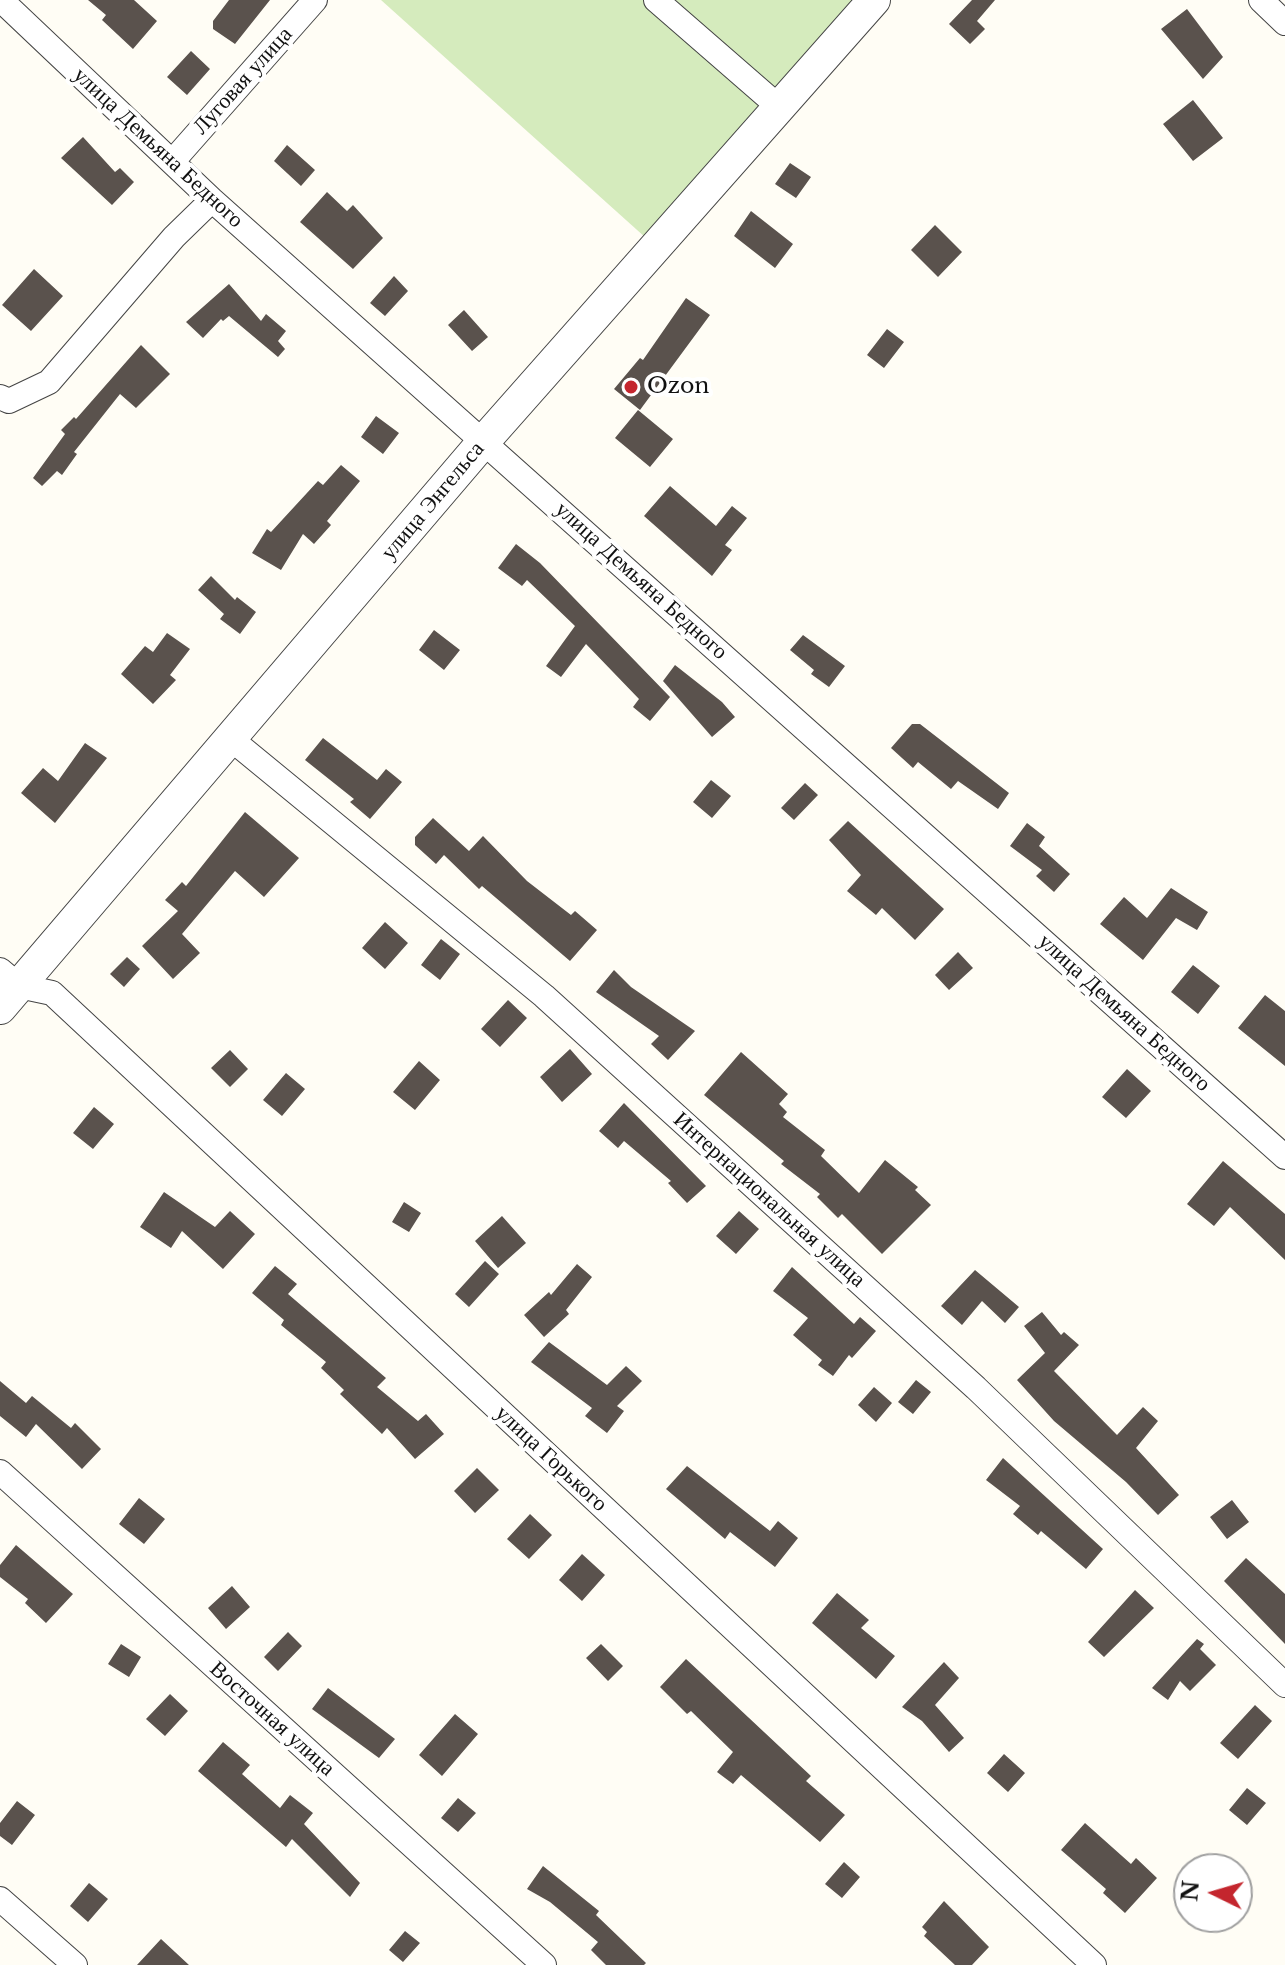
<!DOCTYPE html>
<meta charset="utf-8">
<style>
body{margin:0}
#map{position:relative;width:1285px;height:1965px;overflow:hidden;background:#fffdf5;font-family:"Libre Baskerville",serif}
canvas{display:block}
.north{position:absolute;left:1173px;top:1853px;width:80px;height:80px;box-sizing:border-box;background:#fff;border:2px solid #a0a0a0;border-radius:50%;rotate:275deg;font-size:22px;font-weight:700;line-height:32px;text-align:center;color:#111}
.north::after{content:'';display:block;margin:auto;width:28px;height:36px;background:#c4262e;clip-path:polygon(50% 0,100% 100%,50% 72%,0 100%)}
</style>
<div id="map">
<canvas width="1285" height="1965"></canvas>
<div class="north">N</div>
</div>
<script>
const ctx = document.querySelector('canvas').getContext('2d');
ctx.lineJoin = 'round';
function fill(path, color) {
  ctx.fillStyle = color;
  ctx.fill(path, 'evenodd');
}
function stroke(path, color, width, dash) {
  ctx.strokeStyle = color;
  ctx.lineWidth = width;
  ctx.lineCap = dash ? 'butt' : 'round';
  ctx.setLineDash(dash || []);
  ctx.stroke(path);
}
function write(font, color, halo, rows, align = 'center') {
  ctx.font = font + ' "Libre Baskerville",serif';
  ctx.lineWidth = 8;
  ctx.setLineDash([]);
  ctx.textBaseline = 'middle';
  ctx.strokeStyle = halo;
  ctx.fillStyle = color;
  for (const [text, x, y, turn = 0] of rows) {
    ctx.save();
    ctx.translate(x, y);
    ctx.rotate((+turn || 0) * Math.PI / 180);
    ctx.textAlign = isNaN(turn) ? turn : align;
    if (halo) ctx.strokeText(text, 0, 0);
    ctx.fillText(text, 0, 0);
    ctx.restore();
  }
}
fill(new Path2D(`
 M381,0h493l-218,247z`), '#d5ebbd');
fill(new Path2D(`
 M88,0h46l23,21 -24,28 -31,-29 4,-5z
 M229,0h41l-35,44 -22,-15v-8z
 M972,0h23l-18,21 8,8 -15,15 -21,-20z
 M1187,9l36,48 -20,22 -42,-50z
 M191,51l19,18 -23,26 -20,-18z
 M1193,100l30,38 -30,23 -30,-37z
 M83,137l32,35 5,-4 14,14 -22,23 -51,-47z
 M287,145l28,25 -14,16 -27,-25z
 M790,163l21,14 -15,21 -21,-14z
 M327,192l20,19 6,-6 30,33 -30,31 -53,-47z
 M751,211l42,33 -18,24 -41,-32z
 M935,225l27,27 -24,25 -27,-27z
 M34,269l29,27 -32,35 -29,-26z
 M394,276l14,15 -23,25 -15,-13z
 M229,284l32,37 5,-7 20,17 -8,10 7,8 -7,8 -49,-41 -6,5 -2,-2 -18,19 -17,-16z
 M686,298l24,17 -70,95 -26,-21 26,-31 3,2z
 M464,310l24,27 -16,14 -24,-26z
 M887,329l17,13 -20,26 -17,-13z
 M141,345l29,29 -34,34 -16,-14 -46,58 3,2 -15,21 -5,-4 -15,15 -9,-8 32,-44 -4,-4 13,-13 2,2z
 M638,410l35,29 -23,28 -35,-29z
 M376,416l23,17 -16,21 -22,-17z
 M341,465l19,16 -33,40 4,4 -17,19 -11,-10 -22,36 -29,-17 15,-24 4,3 47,-51 5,4z
 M670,486l46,40 16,-20 15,12 -22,27 7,5 -20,26 -68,-60z
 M516,544l24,19 130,134 -20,24 -17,-14 6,-8 -53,-55 -25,33 -15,-11 29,-40 -48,-46 -5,6 -24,-18z
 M211,576l24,24 2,-3 19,15 -16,22 -20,-15 4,-5 -26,-24z
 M434,630l26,20 -16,20 -25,-20z
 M167,633l23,16 -20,26 6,5 -23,24 -32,-30 24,-28 8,6z
 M803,635l42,31 -16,21 -18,-13 3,-4 -24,-20z
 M675,665l47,37 13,15 -23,20 -49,-56z
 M912,724h8l89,69 -11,16 -40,-28 -7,8 -33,-27 -5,6 -22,-20z
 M323,738l54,42 9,-11 16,13 -32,37 -20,-17 4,-3 -49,-39z
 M85,743l22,15 -52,65 -34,-30 22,-25 15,13z
 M711,780l20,16 -19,22 -19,-16z
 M805,783l13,12 -24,25 -13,-12z
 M245,812l54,46 -35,39 -29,-26 -53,63 18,19 -27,26 -31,-33 36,-35 -13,-11 17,-18 4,4z
 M433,818l36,33 14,-15 44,45 44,34 4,-4 22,19 -27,31 -88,-75 -3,3 -35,-34 -8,9 -21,-19v-8z
 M848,821l96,88 -29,31 -33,-32 -6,7 -29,-24 14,-16 -32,-35z
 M1027,823l18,14 -6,9 31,28 -16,18 -18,-16 6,-6 -32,-24z
 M1171,888l37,24 -11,18 -21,-12 -33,42 -43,-36 24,-27 23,21z
 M385,922l23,21 -23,26 -23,-21z
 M441,939l19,15 -20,26 -19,-15z
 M958,952l15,16 -24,22 -14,-15z
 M127,957l13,12 -16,18 -14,-13z
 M1193,965l27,21 -22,28 -27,-22z
 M614,970l17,17 64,44 -27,29 -17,-16 8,-8 -63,-44z
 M1265,995l20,16v55l-47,-38z
 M508,1000l19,18 -27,29 -19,-18z
 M570,1049l22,25 -30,28 -22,-25z
 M230,1050l18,19 -18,18 -19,-19z
 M741,1052l47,42 -9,10 8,8 -4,5 42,33 -4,6 38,37 26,-33 33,27 -3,3 16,15 -49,49 -40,-40 -4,4 -21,-21 3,-3 -39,-30 3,-3 -80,-66z
 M419,1061l21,19 -25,30 -22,-18z
 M1127,1069l24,22 -25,27 -24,-21z
 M286,1073l19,16 -23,27 -19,-16z
 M624,1103l82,83 -19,17 -19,-20 3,-2 -47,-40 -6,7 -19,-17z
 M94,1107l20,17 -21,25 -20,-16z
 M1223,1161l62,53v46l-55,-53 -16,19 -27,-22z
 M164,1192l51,35 15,-16 25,23 -32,35 -41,-38 -11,17 -31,-21z
 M404,1202l17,11 -12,19 -17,-10z
 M739,1211l20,18 -23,25 -20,-18z
 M502,1216l24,27 -28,25 -23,-27z
 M485,1261l14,13 -30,33 -14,-13z
 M577,1264l15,13 -26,33 3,4 -25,23 -20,-22 25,-23 2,3z
 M275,1266l22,18 -9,10 98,84 -9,9 41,34 8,-7 18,20 -29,25 -28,-31 -5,6 -42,-40 4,-4 -23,-22 5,-6 -45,-37 3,-5 -32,-27z
 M792,1267l62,57 6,-7 16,14 -24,27 -3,-3 -16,21 -15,-11 4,-5 -29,-25 15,-17 -35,-27z
 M975,1270l44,37 -14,16 -23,-22 -20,24 -21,-19z
 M1042,1312l19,23 3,-3 15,13 -25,26 63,64 26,-28 15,14 -22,27 43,47 -21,20 -32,-33 -72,-61 -37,-41 28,-27 -21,-27z
 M549,1342l58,43 19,-19 16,15 -25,25 7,5 -17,22 -22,-17 7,-8 -61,-46z
 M916,1380l15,12 -18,22 -15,-12z
 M0,1381l26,22 6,-7 39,32 4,-5 26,26 -19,20 -46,-45 -10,13 -26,-21z
 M874,1387l18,16 -16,19 -18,-17z
 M1003,1458l100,91 -17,20 -45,-38 -3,4 -25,-21 7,-8 -34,-26z
 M687,1466l83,65 8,-10 20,17 -23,29 -45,-35 -5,7 -59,-50z
 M477,1468l22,22 -24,23 -21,-22z
 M139,1498l26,21 -21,25 -25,-20z
 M1232,1500l17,22 -22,17 -17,-22z
 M530,1514l22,21 -23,24 -22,-20z
 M16,1545l57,49 -27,29 -21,-20 3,-4 -28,-22v-12z
 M582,1554l23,21 -23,26 -23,-21z
 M1246,1558l39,36v50l-61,-63z
 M232,1586l18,21 -24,22 -18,-21z
 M1135,1590l19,18 -50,49 -16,-15z
 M837,1593l32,27 -8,8 34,28 -19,23 -64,-56z
 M288,1632l14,14 -24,25 -14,-14z
 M1197,1639l7,5 -4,5 16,16 -26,26 -10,-10 -12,19 -16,-12z
 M121,1644l20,13 -12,20 -21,-13z
 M601,1644l22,22 -15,15 -22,-23z
 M686,1659l125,117 -5,5 39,34 -25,27 -79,-67 -8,9 -16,-12 16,-20 -42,-41 -4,3 -27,-27z
 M944,1662l15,16 -24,27 29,33 -15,14 -27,-31 -20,-14z
 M328,1688l67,51 -16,19 -67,-49z
 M170,1694l18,17 -23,25 -19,-17z
 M1255,1705l17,16 -34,38 -18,-16z
 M455,1714l23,20 -36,42 -23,-21z
 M223,1742l27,23 -8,9 38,34 10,-13 23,18 -9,11 56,59 -10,14 -58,-58 -6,8 -88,-76z
 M1004,1754l21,19 -17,19 -21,-19z
 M1247,1788l19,15 -19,22 -18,-15z
 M458,1798l18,15 -18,19 -17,-14z
 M17,1801l18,14 -23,30 -12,-9v-13z
 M1085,1823l46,41 5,-6 21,20 -32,35 -22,-20 3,-4 -45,-39z
 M844,1862l16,15 -18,21 -17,-14z
 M543,1866l56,45 -3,4 50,48 -2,2h-38l-15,-15 7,-8 -48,-40 -23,-13z
 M89,1883l19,16 -20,23 -18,-16z
 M944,1901l45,46 -17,18h-17l-31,-29 3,-4 -5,-5z
 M405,1931l15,12 -17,19 -14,-12z
 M161,1939l28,26h-52z`), '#5a524d');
const minor = new Path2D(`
 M1,0l211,200 1073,957
 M656,0l123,107
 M1261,0l24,23
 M172,162l143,-162
 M0,397l9,4 40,-19 125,-145 38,-37
 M231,739l313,257 432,392 309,297
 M0,970l19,16 33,7 1042,972
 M0,1472l544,493
 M0,1899l75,66`);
const tertiary = new Path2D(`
 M0,1008l484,-567 390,-441`);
stroke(minor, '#444', 26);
stroke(tertiary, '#444', 34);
stroke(minor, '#fff', 24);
stroke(tertiary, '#fff', 32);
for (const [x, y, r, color] of [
 [631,387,8,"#c4262e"]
]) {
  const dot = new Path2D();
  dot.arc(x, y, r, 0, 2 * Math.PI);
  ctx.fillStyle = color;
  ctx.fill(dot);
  stroke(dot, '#fff', 3);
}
write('22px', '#111', '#fff', [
 ["Луговая улица",243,81,-48],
 ["улица Демьяна Бедного",158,148,43],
 ["улица Энгельса",433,501,-50],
 ["улица Демьяна Бедного",641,581,42],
 ["улица Демьяна Бедного",1124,1013,42],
 ["Интернациональная улица",769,1200,42],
 ["улица Горького",551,1459,43],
 ["Восточная улица",272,1719,42]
]);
write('22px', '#111', '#fff', [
 ["Ozon",647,387]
], 'left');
</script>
